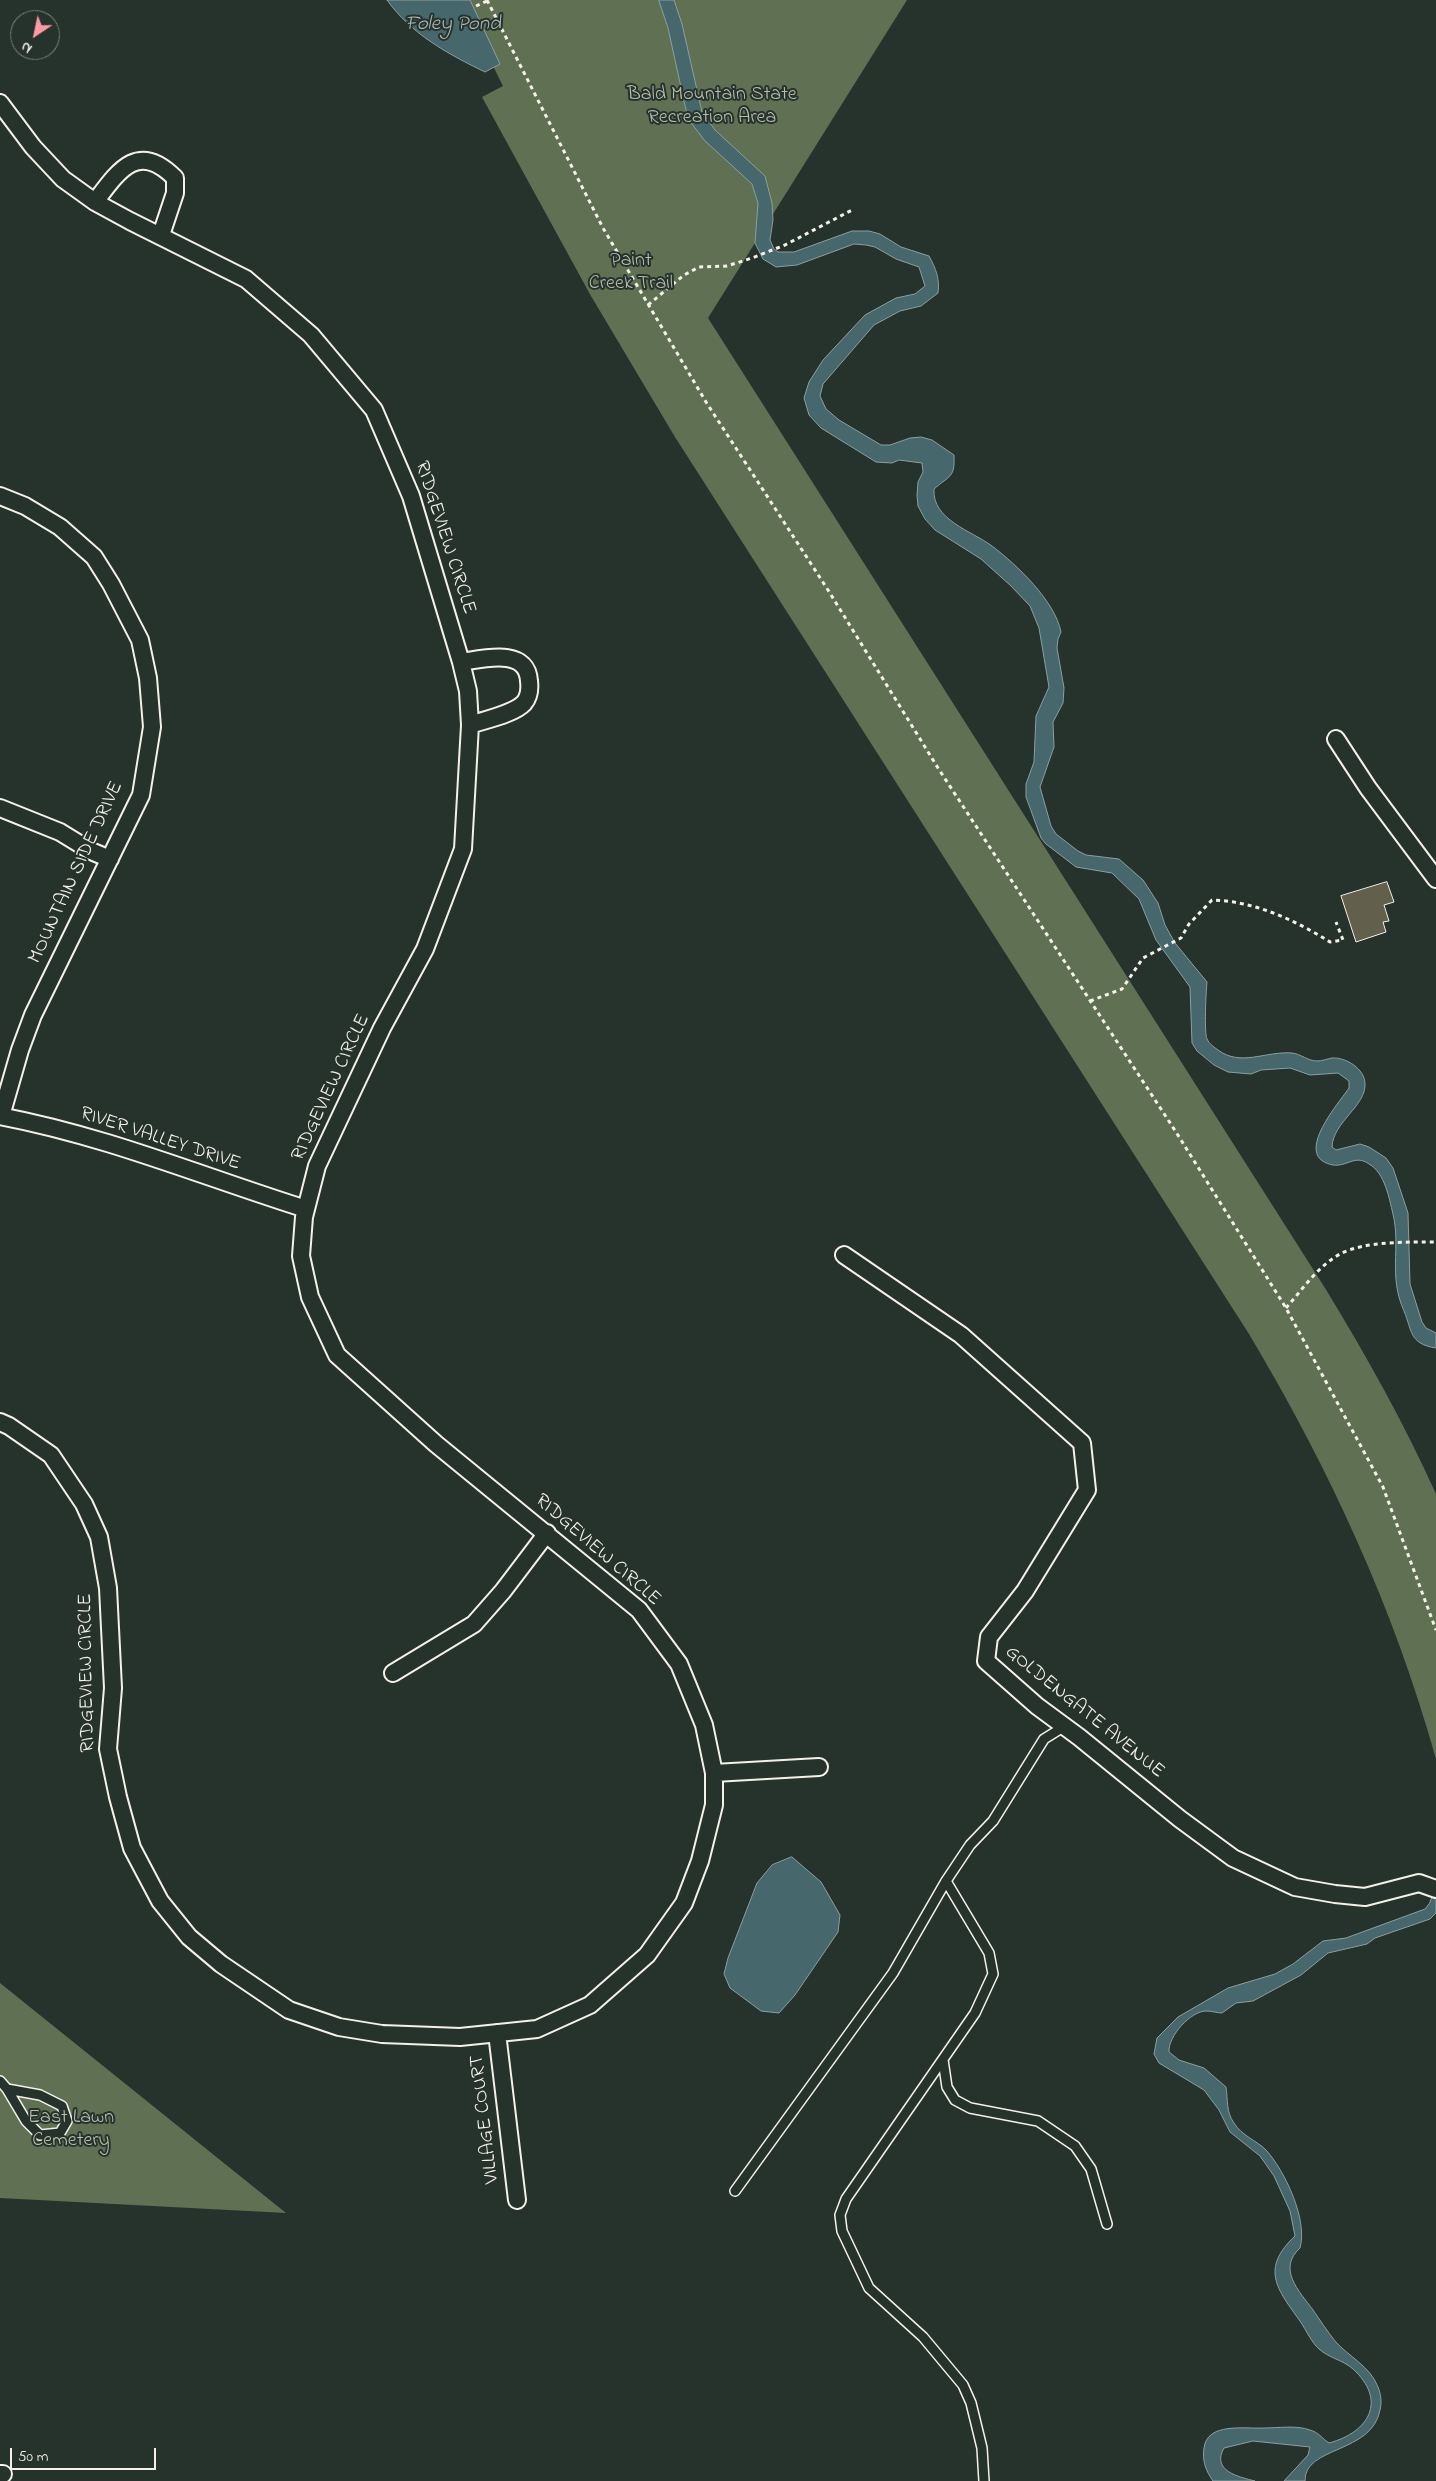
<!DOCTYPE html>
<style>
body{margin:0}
#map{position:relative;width:1436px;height:2481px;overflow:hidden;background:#26332d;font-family:"Indie Flower",sans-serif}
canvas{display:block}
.north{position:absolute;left:10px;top:10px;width:50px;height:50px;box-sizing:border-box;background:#26332d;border:1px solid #787f78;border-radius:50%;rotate:214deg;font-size:14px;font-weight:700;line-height:20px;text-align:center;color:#f4f1e8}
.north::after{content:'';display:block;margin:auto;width:18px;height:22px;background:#ff9aa2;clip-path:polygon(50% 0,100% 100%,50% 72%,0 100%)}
.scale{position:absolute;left:10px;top:2448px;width:146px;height:22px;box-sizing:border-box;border:2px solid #f4f1e8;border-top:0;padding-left:6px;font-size:15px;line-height:18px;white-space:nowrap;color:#f4f1e8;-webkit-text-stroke:4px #26332d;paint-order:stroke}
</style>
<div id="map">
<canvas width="1436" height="2481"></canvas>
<div class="north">N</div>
<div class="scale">50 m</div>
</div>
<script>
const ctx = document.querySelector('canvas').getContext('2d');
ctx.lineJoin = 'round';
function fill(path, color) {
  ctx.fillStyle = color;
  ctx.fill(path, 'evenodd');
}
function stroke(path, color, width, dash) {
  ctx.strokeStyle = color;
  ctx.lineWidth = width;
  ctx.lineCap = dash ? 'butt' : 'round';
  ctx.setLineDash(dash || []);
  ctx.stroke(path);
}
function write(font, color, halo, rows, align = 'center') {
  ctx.font = font + ' "Indie Flower",sans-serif';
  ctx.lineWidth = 4;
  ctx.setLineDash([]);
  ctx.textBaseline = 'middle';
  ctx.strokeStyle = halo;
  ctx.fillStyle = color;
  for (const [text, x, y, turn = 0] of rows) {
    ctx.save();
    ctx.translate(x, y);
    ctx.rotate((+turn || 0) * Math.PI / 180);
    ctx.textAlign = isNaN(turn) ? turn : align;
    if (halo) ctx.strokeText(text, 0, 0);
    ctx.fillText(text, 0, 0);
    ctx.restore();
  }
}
fill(new Path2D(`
 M460,0h447l-199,318 617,970c41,67 79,135 111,206v265c-42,-151 -107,-291 -187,-425l-574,-897 -84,-141 -109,-199 21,-11z
 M0,1983l286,230 -286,-15z`), '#607153');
const water = new Path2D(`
 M387,0h83l30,64 -15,8c-37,-18 -74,-38 -98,-72z
 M659,0h15l8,24 20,88 13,18 50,46 7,27 1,17 -3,20 4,9 4,3h16l58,-21h17l11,3 21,13 28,9c7,13 11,23 9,37l-17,13 -21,5 -26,14 -51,59 -3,12 6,13 13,11 42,25h9l20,-7 11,-1 11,3 22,15c1,23 -4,20 -20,34 -2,31 38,42 58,57 25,19 63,55 69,86l-3,7 -1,9 7,40 -1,15 -10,19 1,25 -14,40 11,39 5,8 22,17 8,4 33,4 24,21 15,23 7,22 10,18 32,39c-1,9 -3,51 0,57 2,5 7,8 11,11 23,17 47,1 74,3 9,1 16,8 25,8 5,0 10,-2 15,-3 14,-1 33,11 33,26 1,22 -32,38 -33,63l4,3 24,-6 9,3 17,11 7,10 15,45 2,71 12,38 4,6 10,5v15c-27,-4 -24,-18 -32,-37 -16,-36 -3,-62 -11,-97 -4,-16 -8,-41 -24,-50 -14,-10 -22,3 -36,1 -42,-8 6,-62 16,-77v-7l-11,-8 -28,2 -20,-7 -29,2 -10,4 -23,-2 -14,-7 -17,-14 -5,-8 -2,-56 -34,-47 -17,-41 -27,-26 -36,-6 -30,-23 -5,-6 -15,-41v-13l8,-22 2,-46 13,-29 -10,-59 -9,-22 -19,-20 -30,-27 -46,-29 -10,-11 -7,-13 -1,-11 1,-13 5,-10 -1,-9 -23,-3 -7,3 -16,-1 -55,-34 -12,-13 -5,-17 5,-16 14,-22 42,-45 31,-17 19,-4 10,-8 -6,-19 -23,-8 -21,-12 -9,-2 -12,-1 -57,21 -21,2 -13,-8 -8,-16 3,-40 -6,-19 -47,-43 -13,-17 -6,-14 -18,-82z
 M792,1857l29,25 19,33 -2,17 -43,63 -16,18 -18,-2 -31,-23 -6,-14 4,-16 29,-75 15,-18z
 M1436,1888v25l-6,6 -55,19 -8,6 -39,9 -27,22 -48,26 -17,2 -14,10c-5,0 -10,-2 -16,-2 -15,0 -38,25 -37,41l10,8 25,8 22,19c2,13 0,25 8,36 8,13 22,17 32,27 19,21 42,70 34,98 -23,21 -1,43 13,62 7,10 14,21 22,31 14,16 35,25 43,46 3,8 4,15 2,23 -8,44 -76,36 -75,71h-21l24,-26 2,-8 -57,-6 -29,7c-13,23 15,29 31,33h-42c-7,-10 -11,-20 -9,-33 3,-26 41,-19 60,-20 15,0 32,-3 46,2 8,2 13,9 19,13 41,-11 58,-43 24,-74 -10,-9 -24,-11 -34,-20 -7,-6 -13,-19 -19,-28 -23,-32 -40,-52 -5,-85l-5,-25 -16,-35 -14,-20 -30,-24 -11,-22 -15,-20 -45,-27 -5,-9 3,-16 21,-21 50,-29 47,-14 18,-10 30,-23 23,-3 79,-29 4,-5z`);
fill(water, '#46686c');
stroke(water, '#8c9f9e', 1);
const building = new Path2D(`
 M1387,882l7,20 -10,3 5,16 -6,1 3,10 -30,10 -15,-46z`);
fill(building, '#62604c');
stroke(building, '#f4f1e8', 1);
const lane = new Path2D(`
 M946,1881l43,72 4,21 -18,39 -129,186 -6,16 2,16 27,57 54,49 40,48 8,18 11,45 2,33
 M943,2060l4,27 8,13 15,8 68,13 37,25 16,23 16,55
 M0,2081l7,8 19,32 14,14 20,-2 7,-12 -5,-15 -22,-11 -33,-6
 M735,2191l158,-218 53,-92 24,-36 23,-24 51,-82 21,-13`);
const street = new Path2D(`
 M0,103l33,44 30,32 32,23 35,19 116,58 65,56 63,75 37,86 50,166 7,29 2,34 -7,124 -38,100 -43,79 -65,138 -13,51 -3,39 9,41 27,58 99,89 203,166 40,54 25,61 10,48v32l-14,56 -16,42 -37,52 -57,50 -53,24 -77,8 -78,-3 -43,-7 -50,-17 -68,-46 -32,-27 -29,-36 -28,-53 -14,-51 -10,-48 5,-61 -5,-100 -9,-51 -15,-33 -33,-49 -42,-29 -9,-4
 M95,202c24,-32 43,-61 80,-24v15l-14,42
 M0,496l25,10 35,21 34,30 17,27 29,56 8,38 4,49 -11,68 -108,220 -13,35 -19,66
 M461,662c22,-3 66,-15 68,19 1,8 0,16 -5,22 -10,11 -40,17 -54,22
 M1336,739l32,49 68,91
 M0,808l60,24 31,19 19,8
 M0,1116c106,20 204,61 306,93
 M844,1255l117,80 121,108 5,47 -62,101 -36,46 -3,24 51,45 42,31 101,82 53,39 62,29 40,7 30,3 54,-14 17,6
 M393,1673l81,-49 29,-33 44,-58
 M714,1773l105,-6
 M497,2033l20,167
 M0,2474h3`);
stroke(lane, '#f4f1e8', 12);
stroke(street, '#f4f1e8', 20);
stroke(new Path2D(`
 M487,0l116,228 103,174 122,188 110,178 238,364 110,176 97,179 53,143
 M476,6l11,-5
 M648,305l36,-30 15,-8 28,-1 25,-8 33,-13 67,-35
 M1090,1001l32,-12 21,-31 38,-20 8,-14 23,-24c42,1 83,20 118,42l13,-2 -7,-18
 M1286,1308c16,-18 32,-42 54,-54 24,-13 69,-12 96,-12`), '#f4f1e8', 3, [4, 4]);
stroke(lane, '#26332d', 9);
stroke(street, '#26332d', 16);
write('20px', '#b9beac', '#26332d', [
 ["Bald Mountain State",712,96],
 ["Recreation Area",712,119],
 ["Paint",631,262],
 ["Creek Trail",631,285],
 ["East Lawn",71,2119],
 ["Cemetery",71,2142]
]);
write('20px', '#f4f1e8', '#26332d', [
 ["RIDGEVIEW CIRCLE",444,538,72],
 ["MOUNTAIN SIDE DRIVE",77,873,-65],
 ["RIDGEVIEW CIRCLE",332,1088,-65],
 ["RIVER VALLEY DRIVE",160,1140,18],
 ["RIDGEVIEW CIRCLE",597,1551,41],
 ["RIDGEVIEW CIRCLE",88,1673,-91],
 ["GOLDENGATE AVENUE",1084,1713,39],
 ["VILLAGE COURT",486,2119,-97]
]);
write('italic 21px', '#aebab6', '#26332d', [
 ["Foley Pond",453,26]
]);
</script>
